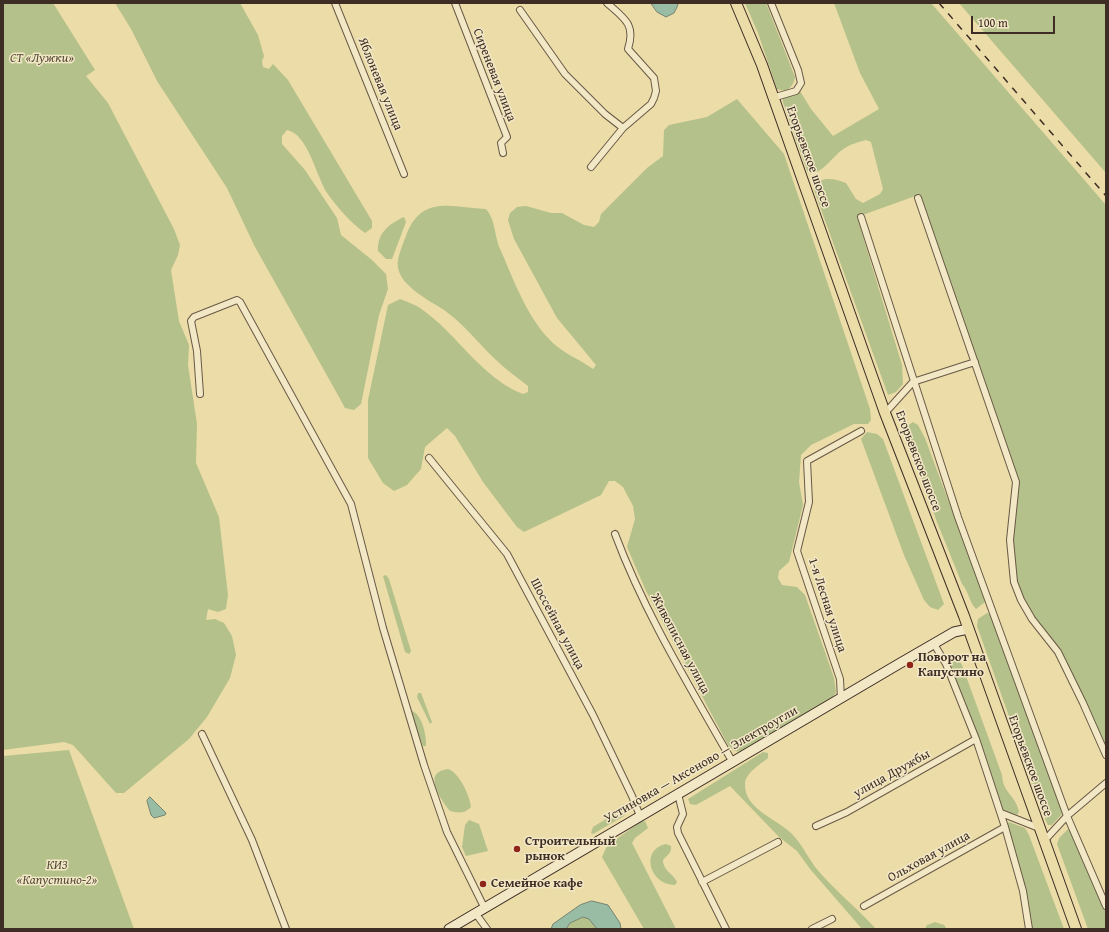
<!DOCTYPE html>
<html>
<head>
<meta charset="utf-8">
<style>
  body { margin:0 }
  #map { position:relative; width:1109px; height:932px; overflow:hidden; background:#ebdca8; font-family:"Gentium Book Plus",serif }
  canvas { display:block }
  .frame { position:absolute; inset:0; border:4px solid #3e2d25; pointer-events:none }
  .scale { position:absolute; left:971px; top:16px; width:84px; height:18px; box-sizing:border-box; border:2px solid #3e2d25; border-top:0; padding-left:5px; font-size:12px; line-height:14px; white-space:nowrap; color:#3e2d25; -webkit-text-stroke:3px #f2e8c6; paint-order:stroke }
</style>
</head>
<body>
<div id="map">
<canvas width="1109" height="932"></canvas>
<div class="frame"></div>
<div class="scale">100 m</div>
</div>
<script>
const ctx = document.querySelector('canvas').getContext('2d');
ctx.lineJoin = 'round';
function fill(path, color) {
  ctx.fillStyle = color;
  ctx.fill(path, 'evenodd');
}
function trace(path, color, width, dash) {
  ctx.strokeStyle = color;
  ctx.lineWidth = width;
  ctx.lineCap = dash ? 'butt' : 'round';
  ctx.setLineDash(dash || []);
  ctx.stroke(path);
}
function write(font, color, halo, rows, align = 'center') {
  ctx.font = font + ' "Gentium Book Plus",serif';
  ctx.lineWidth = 3;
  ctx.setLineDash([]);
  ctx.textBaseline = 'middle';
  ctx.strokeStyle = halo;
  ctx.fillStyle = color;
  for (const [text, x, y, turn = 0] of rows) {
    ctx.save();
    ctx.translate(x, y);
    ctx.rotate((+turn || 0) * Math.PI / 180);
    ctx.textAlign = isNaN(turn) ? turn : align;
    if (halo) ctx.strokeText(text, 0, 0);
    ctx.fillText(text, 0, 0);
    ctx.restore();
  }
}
const green = new Path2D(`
  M3,3h50l42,67 -9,6 22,27 66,126 6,16 -2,10 -7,15 8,51 10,24 -1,20 9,59 -1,39 23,54 9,78 -2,14 -8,3 -10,-3 -2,11 9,-1 9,4 8,13 4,19 -6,23 -23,39 -18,22 -65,54h-8l-43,-48 -9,-3 -61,8z
  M115,3h125l18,32 6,21 -2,5 1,6 6,2 4,-5 15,16 84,141v7l-7,5c-14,-10 -28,-26 -38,-40 -11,-17 -19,-59 -40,-63l-5,6v8l23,26 32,48 4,17 31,25 14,14 2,15 -9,26 -18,89 -7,6 -9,-2 -6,-11 -85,-152 -27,-57 -70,-107 -26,-52z
  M745,3h21l29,74c-2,11 -8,16 -18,12l-19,-56z
  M834,3h97l175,202v545l-22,-50 -50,-82 -12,-22 -6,-17 -5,-39 7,-59 -100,-286 -61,22 45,148 1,19 -7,8 -8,3 -74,-205v-5c9,-9 22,-6 32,-2l10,16 7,4 17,-9 3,-5 -12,-47 -5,-2c-7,2 -15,4 -21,8 -12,7 -20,24 -35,26l-3,-3 -24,-69 -1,-5 18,-6 11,18 22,27 46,-27 -19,-36z
  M959,3h147v170z
  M737,99l47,55 86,255 1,11 -3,4h-14l-43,21 -10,10 -2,27 4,23 -14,57 -10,9 -1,7 4,7 15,2 8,8 29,83 2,14 -5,8 -89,52 -8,-1 -6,-6 -82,-154 -19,-44 8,-28 -2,-13 -10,-19 -8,-6h-6l-8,14 -77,37 -7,-5 -34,-45 -28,-46 -8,-8 -22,19 -4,22 -14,16 -13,6 -11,-8 -15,-25v-58l20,-95 12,-6c7,3 14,5 20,9 37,25 61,70 103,86l5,-2v-6c-11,-9 -23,-17 -33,-27 -17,-16 -31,-35 -51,-49 -14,-9 -43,-24 -46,-42 -2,-10 6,-26 9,-35 15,-38 46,-26 79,-24 10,11 8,28 15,42 14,32 27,69 53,93 11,10 27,16 39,25l3,-4 -39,-47 -43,-79 -6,-19 2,-7 7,-6 9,-1 25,7h11l22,12 10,2 5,-5 2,-8 46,-46 16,-12 1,-26 5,-5 38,-8z
  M404,217l2,5 -14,37h-6l-8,-8c-1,-18 11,-27 26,-34z
  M913,422l5,3 7,13 56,151 4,13 -9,7c-7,-7 -7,-17 -14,-25l-25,-62 -32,-89 1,-6z
  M867,432l10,2 6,5 61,165 -6,6 -8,-3 -6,-7 -20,-45 -43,-116z
  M386,575l3,4 22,72 -2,3 -4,-2 -22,-76z
  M987,613l4,2 71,193v6l-10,11h-4l-2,-4 -69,-195 1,-7z
  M952,655l5,2 5,8 40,110c1,19 14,20 17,37l-2,3 -11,-3 -5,-4 -24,-74 -29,-72z
  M418,693h3l11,29 -2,2 -13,-27z
  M412,711c10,3 15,26 14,35h-3l-12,-31z
  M69,750l65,179h-131v-173z
  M763,752l5,1v5c-7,6 -23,15 -23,26 -1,25 32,35 46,49 13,13 19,30 31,42 17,19 37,35 54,54h-14l-52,-60 -13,-18 -18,-14 -49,-51 -34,19 -6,-1 -2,-5z
  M448,769c11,3 22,27 23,38 -6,7 -13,6 -21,4 -6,-7 -24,-32 -11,-39 2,-2 6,-2 9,-3z
  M624,808l3,3 -3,5 -31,18 -2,-1 2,-6z
  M469,820l10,4 9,27 -22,5 -4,-9 3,-22z
  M645,821l3,7 -13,10 -3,5 44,86h-32l-42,-72 5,-11 33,-24z
  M1009,822l16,6 4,7 35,94h-32l-25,-105z
  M1068,829l3,3 35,81v16h-18l-31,-85 2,-6z
  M666,844l5,2c1,7 -4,9 -8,14 0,11 11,14 14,22l-2,3c-26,0 -35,-36 -9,-41z
  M583,917l6,1 8,11h-31l4,-6z
  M935,922l9,3 3,4h-22l2,-4z`);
const water = new Path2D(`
  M651,3h26l1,2 -4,8 -8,4 -9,-5z
  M150,797l16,16 -1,2 -11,3 -3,-3 -4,-14z
  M592,901l16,4 12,18 1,6h-24l-8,-10 -6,-2 -13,6 -4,6h-15l2,-5 27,-19z`);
const street = new Path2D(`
  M335,3l69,171
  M455,3l52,134 -6,6 2,10
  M771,3l27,67 3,13 -5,8 -24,7
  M520,10l45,64 40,40 18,14
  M591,167l32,-39 28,-24 3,-6 2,-7 -2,-13 -26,-29c8,-25 -4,-31 -21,-46
  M918,198l98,284 -6,58 4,42 7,18 11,19 26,33 25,51 23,52
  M861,217l97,300 109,299 39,90
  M200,394l-3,-43 -6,-30 3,-4 43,-17 3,2 111,202 32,124 41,137 23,67 38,77
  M885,413l28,-31 62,-20
  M429,458l78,96 86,161 39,81 8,20
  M615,534c30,80 75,153 117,227
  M934,644l12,20 30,75 29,88 18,64 6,38
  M841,699l-1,-20 -43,-128 12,-49 -2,-41 54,-30
  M202,734l50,106 34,89
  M678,794l5,20 -6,13 1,6 48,96
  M1001,813l38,15
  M816,826l31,-14 129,-73
  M1044,841l23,-25 39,-33
  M702,882l76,-40
  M864,906l141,-79
  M476,914l11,15
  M812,929l20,-10`);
const secondary = new Path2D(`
  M449,929l448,-264 57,-33 14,-3`);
const primary = new Path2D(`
  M736,3l26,62 123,348 79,203 112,313`);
const rail = new Path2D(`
  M939,3l167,193`);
const markers = [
  [910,665,4,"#8f2418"],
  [517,849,4,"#8f2418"],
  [483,884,4,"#8f2418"]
];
const parkNames = [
  ["СТ «Лужки»",42,59],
  ["КИЗ",57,866],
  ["«Капустино-2»",57,881]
];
const streetNames = [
  ["Сиреневая улица",494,75,69],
  ["Яблоневая улица",380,84,68],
  ["Егорьевское шоссе",808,157,70],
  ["Егорьевское шоссе",918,461,69],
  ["1-я Лесная улица",827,605,72],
  ["Шоссейная улица",557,624,62],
  ["Живописная улица",680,644,62],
  ["Устиновка — Аксеново — Электроугли",701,765,-30],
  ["Егорьевское шоссе",1030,766,70],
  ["улица Дружбы",892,774,-29],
  ["Ольховая улица",929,857,-29]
];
const poiNames = [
  ["Поворот на",918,658],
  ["Капустино",918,673],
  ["Строительный",525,842],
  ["рынок",525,857],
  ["Семейное кафе",491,884]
];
fill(green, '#b5c18a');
fill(water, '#99bca4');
trace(water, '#758371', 1);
trace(street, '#695946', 8);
trace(secondary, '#3e2d25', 11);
trace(primary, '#3e2d25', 12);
trace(street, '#f2e8c6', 6);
trace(secondary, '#f2e8c6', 9);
trace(primary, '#ebdca8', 10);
trace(rail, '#3e2d25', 1.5, [7, 7]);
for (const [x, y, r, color] of markers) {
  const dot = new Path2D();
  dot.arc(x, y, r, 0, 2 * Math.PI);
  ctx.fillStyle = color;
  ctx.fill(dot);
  trace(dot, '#f2e8c6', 1.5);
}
write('italic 13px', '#564b39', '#f2e8c6', parkNames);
write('13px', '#3e2d25', '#f2e8c6', streetNames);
write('bold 13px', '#3e2d25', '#f2e8c6', poiNames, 'left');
</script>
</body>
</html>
